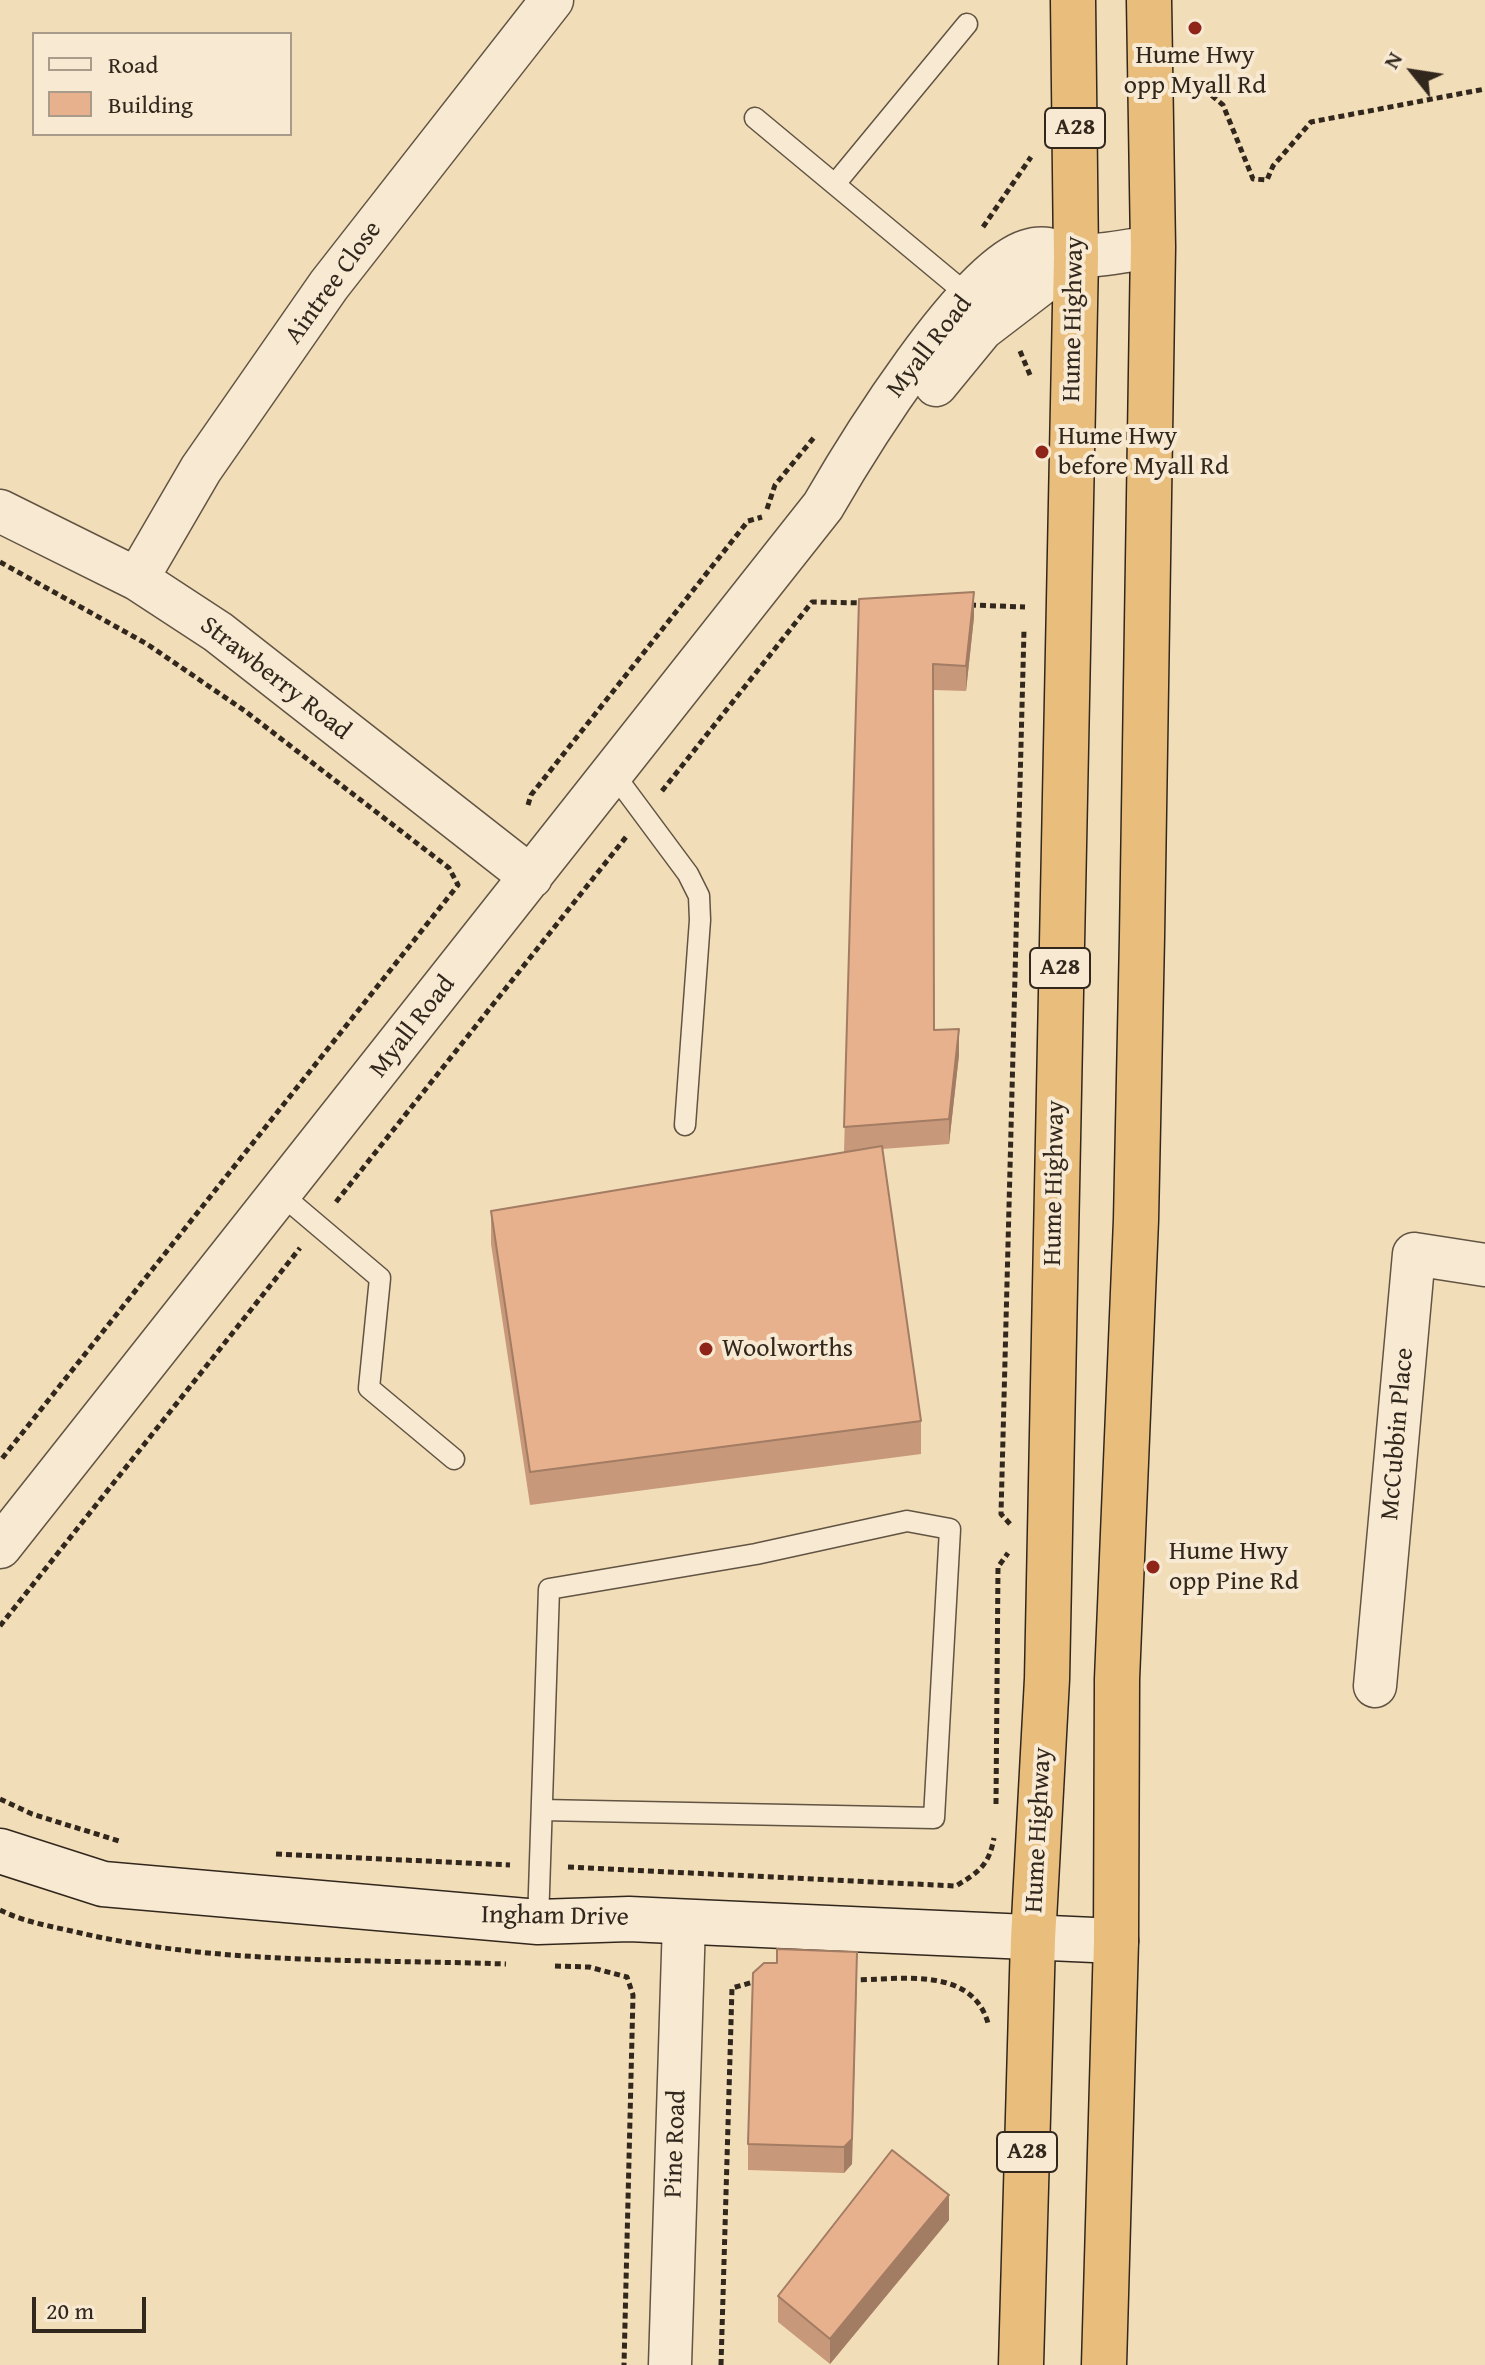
<!DOCTYPE html>
<html>
<head>
<meta charset="utf-8">
<style>
  body { margin:0 }
  #map { position:relative; width:1485px; height:2365px; overflow:hidden; background:#f2ddb9; font-family:"Gentium Book Plus",serif }
  canvas { display:block }
  .legend { position:absolute; left:32px; top:32px; width:260px; height:104px; box-sizing:border-box; background:#f7e9d2; border:2px solid #a89b89; margin:0; padding:10px 14px; list-style:none; font-size:24px; color:#32271c }
  .legend li { display:flex; align-items:center; gap:16px; height:40px }
  .legend b { width:40px; border:2px solid #a89b89 }
  .north { position:absolute; left:1373px; top:32px; width:80px; height:80px; -webkit-text-stroke:6px #f7e9d2; paint-order:stroke; rotate:300deg; font-size:22px; font-weight:700; line-height:32px; text-align:center; color:#32271c }
  .north::after { content:''; display:block; margin:auto; width:28px; height:36px; background:#32271c; clip-path:polygon(50% 0,100% 100%,50% 72%,0 100%) }
  .scale { position:absolute; left:32px; top:2297px; width:114px; height:36px; box-sizing:border-box; border:4px solid #32271c; border-top:0; padding-left:10px; font-size:24px; line-height:28px; white-space:nowrap; color:#32271c; -webkit-text-stroke:6px #f7e9d2; paint-order:stroke }
</style>
</head>
<body>
<div id="map">
<canvas width="1485" height="2365"></canvas>
<ul class="legend">
<li><b style="height:10px;background:#f7e9d2"></b>Road</li>
<li><b style="height:22px;background:#e8b18e"></b>Building</li>
</ul>
<div class="north">N</div>
<div class="scale">20 m</div>
</div>
<script>
const ctx = document.querySelector('canvas').getContext('2d');
ctx.lineJoin = 'round';
function trace(path, color, width, dash) {
  ctx.strokeStyle = color;
  ctx.lineWidth = width;
  ctx.lineCap = dash ? 'butt' : 'round';
  ctx.setLineDash(dash || []);
  ctx.stroke(path);
}
function fill(path, color) {
  ctx.fillStyle = color;
  ctx.fill(path, 'evenodd');
}
function write(font, color, halo, rows, align = 'center') {
  ctx.font = font + ' "Gentium Book Plus",serif';
  ctx.lineWidth = 8;
  ctx.setLineDash([]);
  ctx.textBaseline = 'middle';
  ctx.strokeStyle = halo;
  ctx.fillStyle = color;
  for (const [text, x, y, turn = 0] of rows) {
    ctx.save();
    ctx.translate(x, y);
    ctx.rotate((+turn || 0) * Math.PI / 180);
    ctx.textAlign = isNaN(turn) ? turn : align;
    if (halo) ctx.strokeText(text, 0, 0);
    ctx.fillText(text, 0, 0);
    ctx.restore();
  }
}
const path = new Path2D(`
  M1204,89l19,16 30,74 14,1 6,-14 38,-44 174,-33
  M983,227l48,-70
  M1020,351l10,24
  M767,509l8,-24 41,-50
  M0,562l147,82 98,67 204,157 9,17 -458,576
  M970,605l55,2
  M662,791l150,-189 52,1
  M528,805l3,-10 217,-274 14,-4
  M336,1202l290,-365
  M1010,1524l-9,-10 23,-884
  M0,1626l300,-378
  M0,1799l32,15 87,27
  M996,1804l2,-237 10,-14
  M276,1854l234,11
  M568,1867l388,19c23,-14 33,-21 38,-48
  M0,1910c24,12 50,16 76,22 140,33 287,27 430,32
  M555,1966l34,1 38,10 6,18 -9,370
  M851,1980c48,0 120,-15 137,43
  M721,2365l11,-377 25,-7`);
const lane = new Path2D(`
  M755,118l214,178
  M835,184l132,-160
  M613,773l75,101 11,22 1,24 -15,205
  M282,1195l98,83 -11,110 85,71
  M538,1922l11,-333 207,-35 151,-33 43,8 -16,289 -392,-8`);
const street = new Path2D(`
  M936,385l46,-56 94,-72
  M0,511l137,68 81,53 313,245
  M137,579l64,-110 128,-184 223,-285
  M0,1547l823,-1041c34,-59 143,-236 204,-255 25,-8 31,6 53,5 24,0 49,-6 73,-9
  M1375,1686l39,-432 71,11
  M670,2365l14,-443`);
const secondary = new Path2D(`
  M0,1851l103,33 435,38 91,-3 487,22`);
const highway = new Path2D(`
  M1021,2365l12,-426 14,-260 29,-1422 -3,-257
  M1104,2365l12,-424 1,-262 19,-459 6,-283 11,-690 -4,-247`);
const wall = new Path2D(`
  M859,599l115,18 -8,74 -33,-1 1,340 25,25 -10,89 -67,5 39,272v33l-391,51 -39,-261v-33l353,-59z
  M857,1978l-5,186 -8,9 -96,-3v-26z
  M949,2220l-119,144 -52,-42v-26z`);
const shadedWall = new Path2D(`
  M974,592v25l-8,74v-25z
  M959,1029v26l-10,89v-25z
  M857,1952l-5,212 -8,9v-26z
  M949,2195v25l-119,144v-25z`);
const building = new Path2D(`
  M974,592l-8,74 -33,-2 1,366 25,-1 -10,90 -105,8 15,-528z
  M882,1146l39,275 -391,51 -39,-261z
  M777,1949l80,3 -5,187 -8,8 -96,-3 5,-171 11,-10h13z
  M892,2150l57,45 -119,144 -52,-43z`);
const markers = [
  [1195,28,8,"#8f2418"],
  [1042,452,8,"#8f2418"],
  [706,1349,8,"#8f2418"],
  [1153,1567,8,"#8f2418"]
];
const shields = [
  [1075,128,60],
  [1060,968,60],
  [1027,2152,60]
];
const shieldNames = [
  ["A28",1075,128],
  ["A28",1060,968],
  ["A28",1027,2152]
];
const poiNames = [
  ["Hume Hwy",1195,56,"center"],
  ["opp Myall Rd",1195,86,"center"],
  ["Hume Hwy",1058,437],
  ["before Myall Rd",1058,467],
  ["Woolworths",722,1349],
  ["Hume Hwy",1169,1552],
  ["opp Pine Rd",1169,1582]
];
const streetNames = [
  ["Aintree Close",334,283,-54],
  ["Hume Highway",1074,319,-89],
  ["Myall Road",930,347,-52],
  ["Strawberry Road",275,679,38],
  ["Myall Road",413,1027,-52],
  ["Hume Highway",1055,1183,-89],
  ["McCubbin Place",1398,1434,-85],
  ["Hume Highway",1039,1830,-87],
  ["Ingham Drive",555,1917,1],
  ["Pine Road",676,2144,-88]
];
trace(lane, '#625443', 23);
trace(street, '#625443', 45);
trace(secondary, '#32271c', 47);
trace(highway, '#32271c', 47);
trace(path, '#32271c', 5, [6, 4]);
trace(lane, '#f7e9d2', 20);
trace(street, '#f7e9d2', 42);
trace(secondary, '#f7e9d2', 44);
trace(highway, '#e9be7c', 44);
fill(wall, '#c8987a');
fill(shadedWall, '#a27c63');
fill(building, '#e8b18e');
trace(building, '#a27c63', 2);
for (const [x, y, r, color] of markers) {
  const dot = new Path2D();
  dot.arc(x, y, r, 0, 2 * Math.PI);
  ctx.fillStyle = color;
  ctx.fill(dot);
  trace(dot, '#f7e9d2', 3);
}
for (const [x, y, w] of shields) {
  const box = new Path2D();
  box.roundRect(x - w / 2, y - 20, w, 40, 6);
  ctx.fillStyle = '#f7e9d2';
  ctx.fill(box);
  trace(box, '#32271c', 2);
}
write('bold 24px', '#32271c', null, shieldNames);
write('26px', '#32271c', '#f7e9d2', poiNames, 'left');
write('26px', '#32271c', '#f7e9d2', streetNames);
</script>
</body>
</html>
